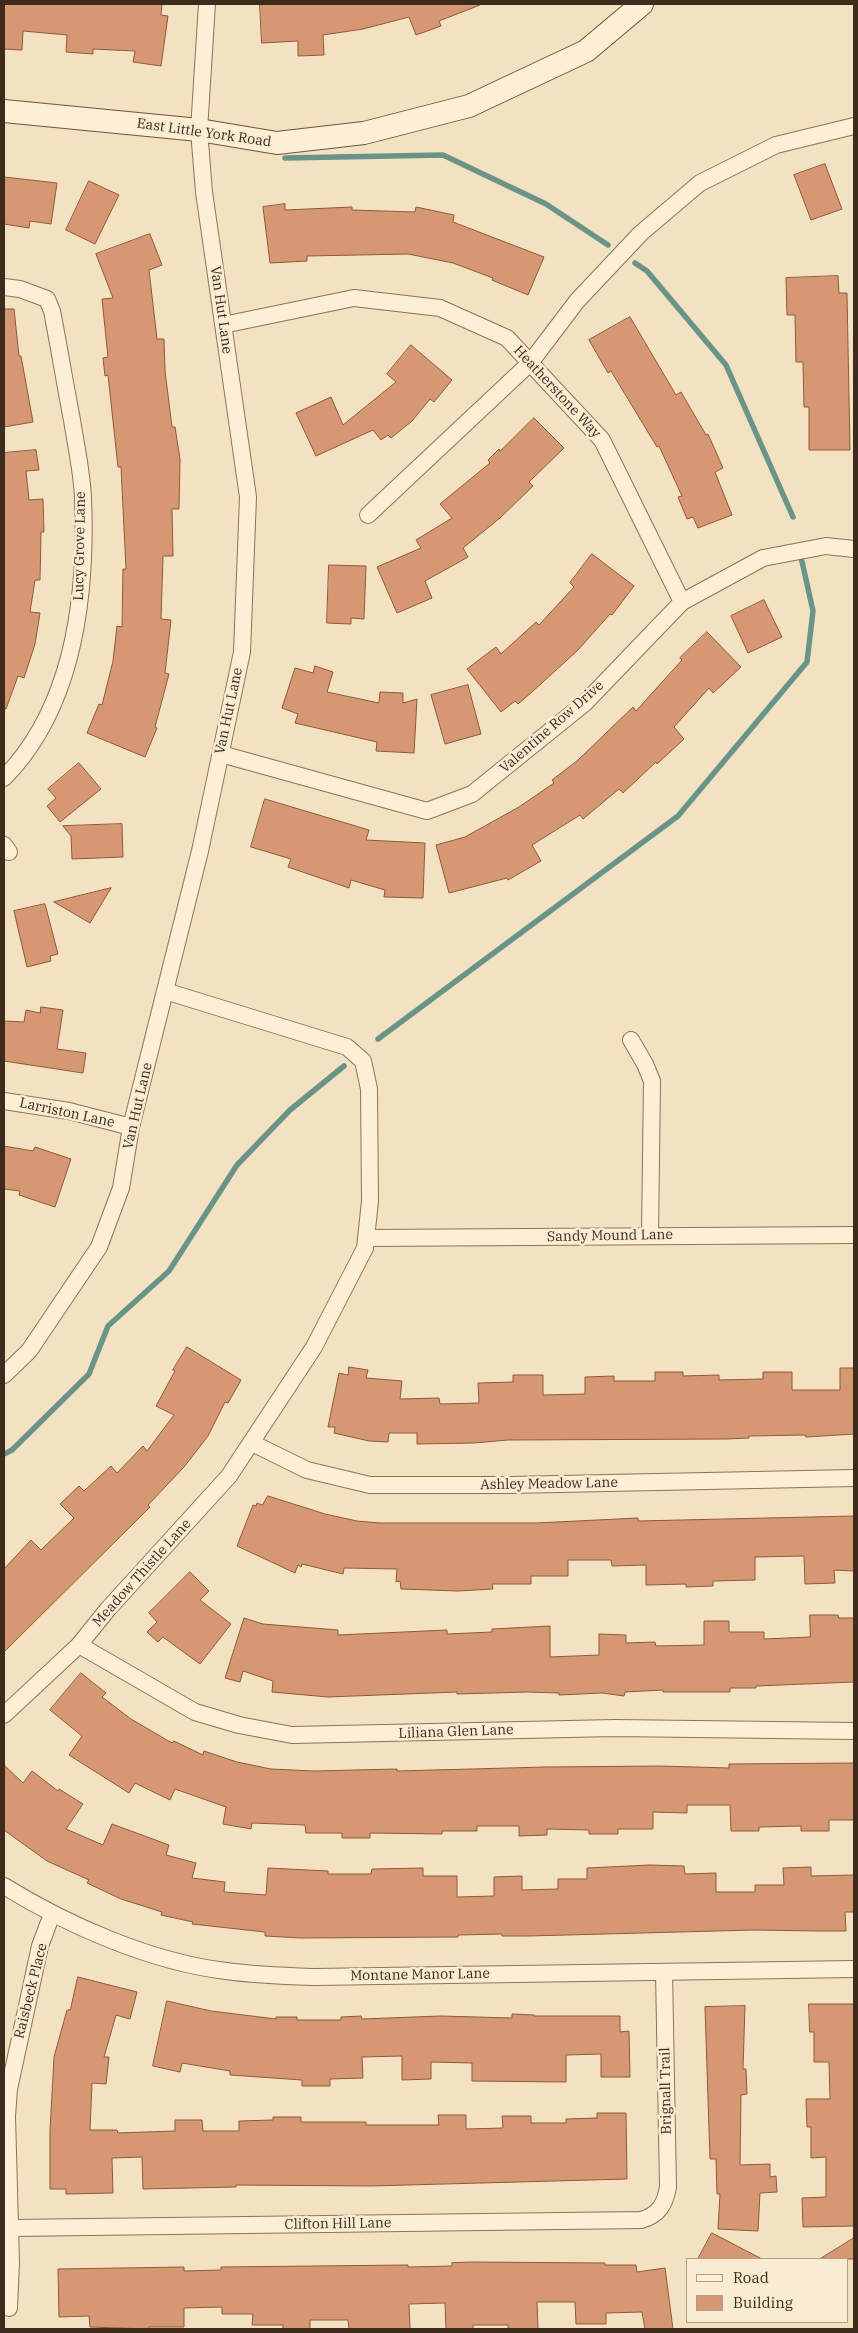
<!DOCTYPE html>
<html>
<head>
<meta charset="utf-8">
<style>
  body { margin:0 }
  #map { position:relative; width:858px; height:2333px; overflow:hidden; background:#f2e2c2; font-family:"IBM Plex Serif",serif }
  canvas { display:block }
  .frame { position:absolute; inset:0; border:5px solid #3d2b1c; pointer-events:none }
  .legend { position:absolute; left:686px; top:2258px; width:162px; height:65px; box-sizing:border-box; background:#f9ecd2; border:1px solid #ae9f89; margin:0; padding:6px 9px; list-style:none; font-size:15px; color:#3d2b1c }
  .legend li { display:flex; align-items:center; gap:10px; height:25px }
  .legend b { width:25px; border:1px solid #ae9f89 }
</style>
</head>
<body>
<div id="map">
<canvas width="858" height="2333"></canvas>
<div class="frame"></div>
<ul class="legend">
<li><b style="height:6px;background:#fcefd6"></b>Road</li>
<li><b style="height:14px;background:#d59873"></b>Building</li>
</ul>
</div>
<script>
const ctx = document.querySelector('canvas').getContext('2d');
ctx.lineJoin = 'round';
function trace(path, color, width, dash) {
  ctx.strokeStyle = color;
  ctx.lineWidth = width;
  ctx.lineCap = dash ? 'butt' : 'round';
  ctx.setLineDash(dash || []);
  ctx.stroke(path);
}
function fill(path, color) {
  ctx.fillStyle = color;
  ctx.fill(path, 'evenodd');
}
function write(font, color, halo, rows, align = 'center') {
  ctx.font = font + ' "IBM Plex Serif",serif';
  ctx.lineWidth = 5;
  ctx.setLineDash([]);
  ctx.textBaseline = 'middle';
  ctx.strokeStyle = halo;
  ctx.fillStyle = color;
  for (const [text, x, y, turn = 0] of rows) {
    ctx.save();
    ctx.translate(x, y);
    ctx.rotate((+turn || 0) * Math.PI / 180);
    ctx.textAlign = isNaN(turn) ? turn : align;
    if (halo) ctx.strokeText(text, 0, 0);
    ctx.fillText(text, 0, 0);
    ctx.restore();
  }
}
const stream = new Path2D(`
  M285,158l158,-3 103,49 62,41
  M635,263l12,8 79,94 67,152
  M378,1039l300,-223 129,-154 6,-51 -12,-54
  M4,1454l8,-4 77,-76 19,-48 61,-55 68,-106 53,-55 54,-44`);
const building = new Path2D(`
  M4,4h158l-1,11 7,1 -7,50 -28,-4 2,-11 -42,-2v5l-27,-2 1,-17 -44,-4 -1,19 -18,-1z
  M260,4h220v1l-41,16 2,5 -25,9 -7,-18 -46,12 -40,6 1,20 -26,1v-15l-36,2z
  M825,164l17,45 -31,11 -17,-45z
  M4,177l53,6 -6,41 -21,-3 -1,7 -25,-4z
  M89,181l30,14 -24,49 -29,-14z
  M285,204v6l67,-3v3l63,2 1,-5 38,8 -1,7 91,35 -16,38 -36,-15 1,-2 -40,-15 -45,-9 -101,2v5l-37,2 -7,-56z
  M150,234l12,31 -13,5 8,69h7l1,32 7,56h3l5,32 -1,50h-7l1,47h-10l-2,63 10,1 -6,53 4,1 -14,53 2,1 -12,29 -58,-24 12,-29 3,1 11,-44 4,-35 5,1 1,-58h3l-5,-102h-3l-10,-92 -3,1 -2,-18 5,-1 -6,-58 11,-1 -17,-44z
  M838,276l1,17h8l3,157h-41v-43h-5l-1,-45h-7l-1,-47h-8l-1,-37z
  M4,309h10l5,47h2l12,66 -29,5z
  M630,317l46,78 5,-3 25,43 2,-1 15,34 -8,4 17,43 -34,13 -5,-11 -6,2 -9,-22 4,-1 -23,-50 -2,1 -46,-76 -3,2 -19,-33z
  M411,345l41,35 -18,22 -4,-3 -18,22 -21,17 -3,-3 -7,5 -8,-10 -57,26 -20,-43 35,-16 12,28 53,-43 -9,-8z
  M534,418l30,30 -35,34 4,4 -33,32 -37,30 5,9 -43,24 7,17 -35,15 -20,-46 44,-19 -5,-8 36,-22 -12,-14 50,-41 -2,-3 11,-11 1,2z
  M36,450l3,20 -13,1 3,29 14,-1 1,33h-3l-1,48h-5l-5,32 10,1 -5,31 -11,34 -6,-2 -12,33 -2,-1v-255z
  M592,554l42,32 -22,29 -2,-1 -32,36 -46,42 -14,12 -3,-3 -14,11 -34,-43 29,-22 5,7 35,-32 3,3 35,-38 -4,-4z
  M329,565l37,1 -2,53 -13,-1v6l-24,-1z
  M764,600l18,37 -34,16 -17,-37z
  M707,632l34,35 -28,26 -4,-5 -35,39 10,12 -27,25 -1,-2 -33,31 -4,-4 -36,30 -3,-4 -48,30 9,16 -33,19 -1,-2 -58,15 -13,-48 29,-8 54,-30 35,-24 -2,-3 25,-19 56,-54 3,4 46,-51 -2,-2z
  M315,666l18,6 -6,20 52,11 1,-11 23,1v10l14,-4 -3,54 -38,-2 1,-9 -82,-19 3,-9 -16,-6 13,-40 18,5z
  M468,685l13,49 -36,10 -14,-49z
  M79,763l22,26 -41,33 -13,-16 9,-8 -8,-9z
  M265,799l104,31 -3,10 59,3 -2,55 -39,-1 1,-7 -34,-10 -2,8 -61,-21 3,-8 -40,-12z
  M122,824l1,33 -51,2 -1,-23 -8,-10z
  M111,888l-21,35 -36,-21z
  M45,904l13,50 -8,2 1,5 -24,6 -13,-56z
  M41,1007l22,3 -6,39 29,4 -3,20 -79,-12v-40l20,1 2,-12 14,3z
  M4,1146l29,5 2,-4 36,12 -16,48 -36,-12 1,-4 -16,-2z
  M187,1347l54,33 -13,23 -3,-1 -17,34 -24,31 -36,38 2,2 -146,145v-83l27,-29 10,10 33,-32 -14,-14 19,-18 5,5 27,-25 6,7 26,-27 4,5 27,-36 -18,-9 19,-35 -2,-1z
  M349,1367l19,3 -2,8 36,3 -2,18 39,-1 1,6 39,-1 -1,-20 35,-1v-7h30v20l42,-1v-17l29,-1v5h41v-9h28v4l36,-1v5l44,-1v-7h29v18h48v-22h14v66l-48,3 -1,-2 -56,1v2l-23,1 -218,1 -34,3 -57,1v-11h-28l-1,9 -19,-1 -35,-8 1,-6h-7l11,-54 9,2z
  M268,1496l57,18 32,7 23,2h156l102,-5v3l216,-5v55l-20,-1 1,13 -30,1 -1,-28 -49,1v23l-42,1v5l-27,1v-3l-40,1v-20l-34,1 -1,-6h-43v16h-37v8h-39l1,5 -35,2 -57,-2 -1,-8 -4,1 1,-13 -53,-1 -1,6 -41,-10 -1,3 -3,-2 -3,8 -58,-27 16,-41 3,1 1,-3 5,2z
  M190,1572l19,19 -9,9 31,24 -31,40 -37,-27 -5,5 -11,-10 10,-10 -8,-9z
  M810,1615h28l1,3h15v64l-98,4v2h-26v4h-67v-2l-38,2 -1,4 -22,-3 -43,2v-2l-32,-1 -70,2v-2l-129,5 -56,-5 1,-11 -30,-10 -3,11 -15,-4 19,-60 19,6 75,6v5l109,-5v4l45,-2v-3l58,-3v31l49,-2v-21l27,1v8l29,-1 1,4 48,-1v-24h25v11h35v7l46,-2z
  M81,1673l25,20 -4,4 29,22 41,24 2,-2 29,14 1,-4 33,11 34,7 43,2 83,-2v2l148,-4 114,-1 70,2v-4l125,-1v57h-25v11h-28v-5l-42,1v4h-28l-1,-26h-43v8l-34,-1v17h-35v5h-29v-4l-42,-1v6l-28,1v-10h-42v5h-35v3l-72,-1v5h-28v-5h-36l-1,-8 -53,-2 -1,6 -28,-5 3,-17 -51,-18 -5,11 -35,-17 -6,10 -60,-38 13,-19 -32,-26z
  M4,1765l19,18 9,-12 26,20 1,-2 24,15 -17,25 37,16 9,-21 57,21 -3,10 30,8 -4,15 33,4 -1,10 42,3 2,-27 60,3v3h43l1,-5 51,-1v8h34v21l37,-1v-19l28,-1v14l36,-1v-10h29v-11l63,-3 34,1 1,8 31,-1v19h39v-7h29l-1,-17 28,-1v9l43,-1v37h-9l1,19h-27l-65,-1 -225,6h-27v-2l-44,1v2l-157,1 -36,-2v-4l-73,-8 1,-2 -32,-7 1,-3 -41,-13 -34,-16 2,-3 -42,-19 -43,-31z
  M78,1977l59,15 -7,27 -14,-4 -12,42h5l-3,27 -14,-1 -2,47h27l1,3 57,-2v-11h27l1,11h36v-10l34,-1v-3h28v5h65v3h73l-1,-10h28v14l37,-1 -1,-12h29v7h35v-4l31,-1v-5h29l1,66 -256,7 -135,-1v2l-93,2 -1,-32 -30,1 1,35 -47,1v-5h-16v-58l4,-74 13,-47h3z
  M167,2001l44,10 65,8v-2h21v3h44v-3l20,-1 1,3 79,-3 71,2v-4l22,1v1h86v16l9,-1 1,46h-29v-23l-35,1v27l-94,-1v-18l-41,-1v17l-29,1v-24l-40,1 1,21 -33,1v7h-28v-6l-72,-5v-4l-48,-8 -2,9 -27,-6z
  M809,2004h45v222l-51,1 -1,-29 24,-1v-40l-15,1v-31h-4l-1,-28h24l-1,-37h-15v-30h-4z
  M745,2006l-2,63h3l1,25 -6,1 -1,70 30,-1v13l6,-1 1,16 -17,1 -2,38 -40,-2 2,-35h-3l-1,-35h-6l-5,-152z
  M712,2233l50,26h-64z
  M854,2238v21h-34z
  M472,2262l133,1v2h31l1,7 28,-4 8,61h-28l-3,-17 -36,1v11h-30l-1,-22h-38l1,27h-30v-4h-35v4h-27l-1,-26 -36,1 1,25h-61l-1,-9h-38v9h-27v-4h-31l1,-11h-31v-7l-38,1v19h-35v2l-59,-2 -1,-11 -30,1 -1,-48 126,-2v4l37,-1v-3l187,-2v2l44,-1v-3z`);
const street = new Path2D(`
  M4,287l16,2 27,10 5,12c7,36 13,73 20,109 4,26 10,52 11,78 4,97 -8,208 -79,280
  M223,325l131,-27 86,10 67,30 95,102 80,162
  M368,515l162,-152 47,-62 64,-68 59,-50 76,-38 78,-19
  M221,754l206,57 45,-17 113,-91 97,-101 81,-44 63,-12 28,3
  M4,845l5,7
  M631,1040l14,24 7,17 -2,154
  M4,1101l65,10 62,16
  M366,1238l488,-3
  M4,1375l25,-24 70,-104 22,-59 10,-61 69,-276 42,-199 6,-155 -44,-305 -5,-62 8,-126
  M252,1443l55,27 63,15h140l344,-7
  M79,1645l116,67 44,13 53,10 323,-7 239,3
  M4,1715l75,-70 29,-36 121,-133 85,-129 51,-99 5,-47 -1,-112 -6,-28 -16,-14 -182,-56
  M4,1886c63,39 147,76 222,85 29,4 59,5 88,6l540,-8
  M11,2228l630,-8c18,-5 24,-16 27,-33l-4,-215
  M9,2308l2,-45 -4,-147 2,-27 31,-143 12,-32`);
const secondary = new Path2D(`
  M4,111l195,19 78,13 87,-10 105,-27 117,-55 56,-47`);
const streetNames = [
  ["East Little York Road",204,133,8],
  ["Van Hut Lane",221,310,82],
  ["Heatherstone Way",557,392,47],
  ["Lucy Grove Lane",80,546,-89],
  ["Van Hut Lane",229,711,-78],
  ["Valentine Row Drive",552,727,-41],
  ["Van Hut Lane",138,1106,-77],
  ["Larriston Lane",67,1113,12],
  ["Sandy Mound Lane",610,1236,-1],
  ["Ashley Meadow Lane",549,1484,-1],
  ["Meadow Thistle Lane",142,1573,-48],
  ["Liliana Glen Lane",456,1732,-2],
  ["Montane Manor Lane",420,1975,-1],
  ["Raisbeck Place",31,1991,-76],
  ["Brignall Trail",666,2091,-91],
  ["Clifton Hill Lane",338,2224,-1]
];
trace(stream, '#6a9488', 5.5);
fill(building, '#d59873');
trace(building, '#90583a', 1);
trace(street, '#8e7257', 18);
trace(secondary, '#70533a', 24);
trace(street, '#fcefd6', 16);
trace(secondary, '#fcefd6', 22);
write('14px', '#3d2b1c', '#f9ecd2', streetNames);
</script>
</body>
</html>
